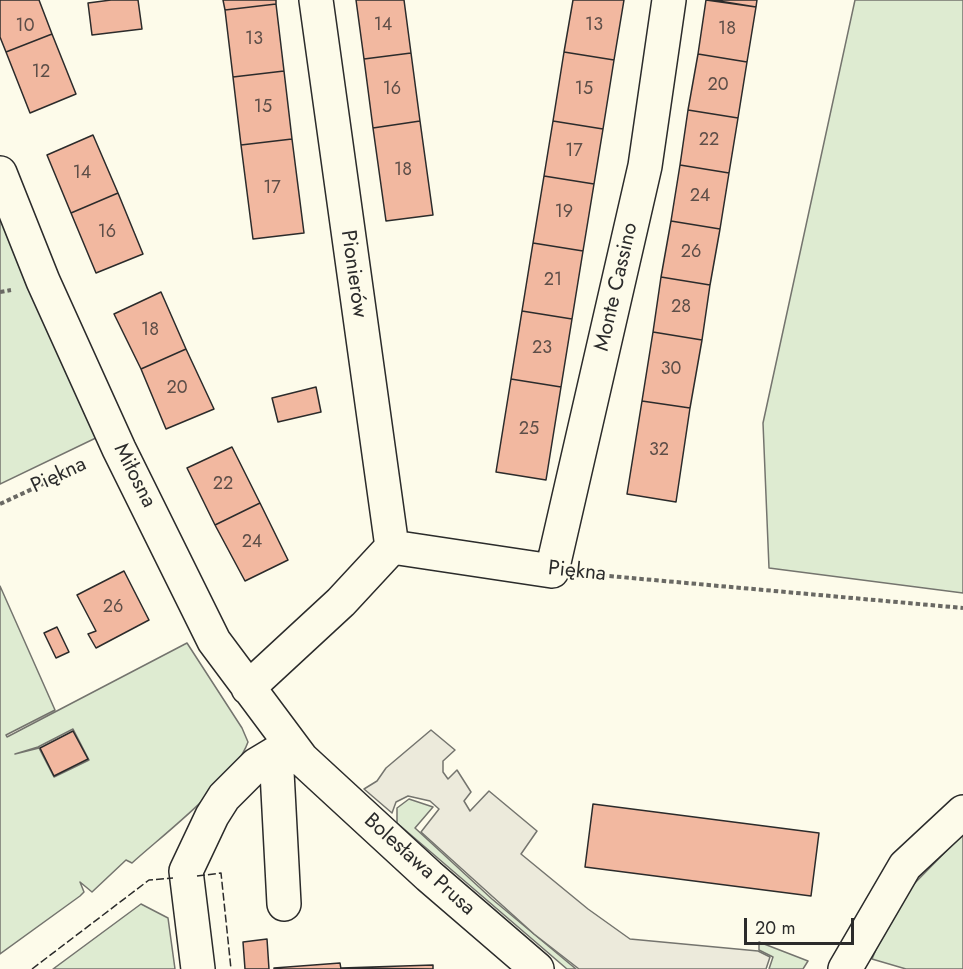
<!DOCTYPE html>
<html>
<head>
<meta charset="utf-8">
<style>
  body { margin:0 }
  #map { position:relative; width:963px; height:969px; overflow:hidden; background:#fdfbea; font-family:Jost,sans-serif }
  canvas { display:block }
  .scale { position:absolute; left:744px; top:918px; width:110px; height:27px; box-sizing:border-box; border:3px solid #2b2b2b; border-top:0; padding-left:8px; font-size:18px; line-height:21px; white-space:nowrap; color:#2b2b2b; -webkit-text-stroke:4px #fdfbea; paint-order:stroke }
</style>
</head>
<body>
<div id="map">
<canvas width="963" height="969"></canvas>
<div class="scale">20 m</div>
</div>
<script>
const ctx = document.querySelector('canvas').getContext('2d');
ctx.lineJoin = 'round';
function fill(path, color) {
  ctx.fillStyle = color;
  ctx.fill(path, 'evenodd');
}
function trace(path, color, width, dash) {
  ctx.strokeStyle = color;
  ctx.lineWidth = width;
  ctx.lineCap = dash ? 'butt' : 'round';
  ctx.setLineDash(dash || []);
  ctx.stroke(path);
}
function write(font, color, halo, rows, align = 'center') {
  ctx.font = font + ' Jost,sans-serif';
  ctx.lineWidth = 4.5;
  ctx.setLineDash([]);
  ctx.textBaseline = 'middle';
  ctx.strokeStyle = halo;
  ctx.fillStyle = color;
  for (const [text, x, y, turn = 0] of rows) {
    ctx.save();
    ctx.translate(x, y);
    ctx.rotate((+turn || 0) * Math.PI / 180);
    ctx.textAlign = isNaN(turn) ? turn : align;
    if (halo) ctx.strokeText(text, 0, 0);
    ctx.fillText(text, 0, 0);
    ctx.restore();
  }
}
const green = new Path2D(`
  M855,0h108v593l-194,-25 -6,-145z
  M0,188l102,247 -102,49z
  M0,586l55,124 -49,25 1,2 180,-94 55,85 6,14c-14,39 -84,92 -116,121l-6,-3 -34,32 -12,-10 4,10 -4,4 -80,58zM73,729l16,31 -35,17 -15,-29 -24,6 23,-7z
  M409,799l24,8 -18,21 77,71 84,70h-9l-170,-146v-15z
  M963,834v135h-57l-34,-10 12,-29 22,-38z
  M141,904l27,14 7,51h-122z
  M759,942l49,19 -5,8h-34l4,-12 -14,-7z`);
const parking = new Path2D(`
  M431,730l24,20 -12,11v11l5,7 9,-9 14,22 -7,9 6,10 19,-20 48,40 -16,23 67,55 42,30 128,12 12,6 -4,12h-187l-45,-35 -113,-102 18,-23 -9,-8 -22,-5 -12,6 -4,11 -28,-24 13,-8 9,-13z`);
const building = new Path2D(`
  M0,0h39l13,34 -46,18 -6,-15z
  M111,0h27l4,29 -50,6 -4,-32z
  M223,0h53v4l-51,6z
  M356,0h48l7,53 -47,6z
  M573,0h51l-10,60 -50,-8z
  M706,0l50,7 -9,55 -49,-8z
  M713,0h44l-1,7z
  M276,4l8,67 -51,6 -8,-67z
  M52,34l24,60 -46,19 -24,-61z
  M564,52l50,8 -11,69 -50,-8z
  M411,53l9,68 -47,7 -9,-69z
  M698,54l49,8 -9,56 -50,-8z
  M284,71l8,68 -51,6 -8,-68z
  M688,110l50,8 -9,55 -49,-8z
  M420,121l13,94 -47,6 -13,-93z
  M553,121l50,8 -9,55 -50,-8z
  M93,135l25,58 -47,20 -24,-58z
  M292,139l12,94 -51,6 -12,-94z
  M680,165l49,8 -9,56 -49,-8z
  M544,176l50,8 -11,67 -50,-8z
  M118,193l25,61 -47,19 -25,-60z
  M671,221l49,8 -10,56 -49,-8z
  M533,243l50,8 -11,68 -50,-8z
  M661,277l49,8 -8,55 -49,-8z
  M161,292l25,57 -45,20 -27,-55z
  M522,311l50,8 -11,68 -50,-8z
  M653,332l49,8 -12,68 -48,-7z
  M186,349l28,60 -48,20 -25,-60z
  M511,379l50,8 -15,93 -50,-8z
  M316,387l5,25 -43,10 -6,-24z
  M642,401l48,7 -14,94 -49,-8z
  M232,447l28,56 -45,22 -28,-57z
  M260,503l28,57 -43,21 -30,-56z
  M124,571l25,49 -53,28 -8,-14 8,-3 -19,-36z
  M57,627l12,25 -13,6 -12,-25z
  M73,731l15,28 -34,17 -14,-28z
  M593,804l226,29 -8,63 -226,-29z
  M267,939l2,30h-24l-2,-27z
  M340,963l1,6h-67v-1z
  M433,965v4l-92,-1z`);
const path = new Path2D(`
  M0,292l11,-2
  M0,504l88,-41
  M587,574l376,34`);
const minor = new Path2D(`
  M316,0l76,547
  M0,173l43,108 76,168 95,192 88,118 127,117 108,93
  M248,688l93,-86 51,-55 160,24 93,-405 24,-166
  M276,753l8,151
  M198,969l-12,-98 26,-55 12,-19 32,-32 20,-12 26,6
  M845,969l60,-103 58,-54`);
const fence = new Path2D(`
  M197,876l24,-3 10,96
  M32,969l117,-89 24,-2`);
const numberNames = [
  ["14",383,26],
  ["13",594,26],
  ["10",25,27],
  ["18",727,30],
  ["13",254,40],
  ["12",41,73],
  ["20",718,86],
  ["16",392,90],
  ["15",584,90],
  ["15",263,108],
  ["22",709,141],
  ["17",574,152],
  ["18",403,171],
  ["14",82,174],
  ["17",272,189],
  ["24",700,197],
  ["19",564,213],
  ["16",107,233],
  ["26",691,253],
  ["21",553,281],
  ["28",681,308],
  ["18",150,331],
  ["23",542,349],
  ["30",671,370],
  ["20",177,389],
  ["25",529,430],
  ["32",659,451],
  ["22",223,485],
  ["24",252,543],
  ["26",113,608]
];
const streetNames = [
  ["Pionierów",353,274,82],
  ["Monte Cassino",617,287,-77],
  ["Piękna",59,476,-25],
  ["Miłosna",134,476,63],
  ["Piękna",577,572,6],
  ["Bolesława Prusa",419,865,42]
];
fill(green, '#deebd1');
trace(green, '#74746e', 1.5);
fill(parking, '#eceadb');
trace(parking, '#74746e', 1.5);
fill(building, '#f2b8a0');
trace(building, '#2b2b2b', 1.5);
trace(minor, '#2b2b2b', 36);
trace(path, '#6a6964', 4, [4.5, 3]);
trace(minor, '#fdfbea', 33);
trace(fence, '#2b2b2b', 1.5, [8, 3]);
write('18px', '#5d4e48', null, numberNames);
write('21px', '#2b2b2b', '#fdfbea', streetNames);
</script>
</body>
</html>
